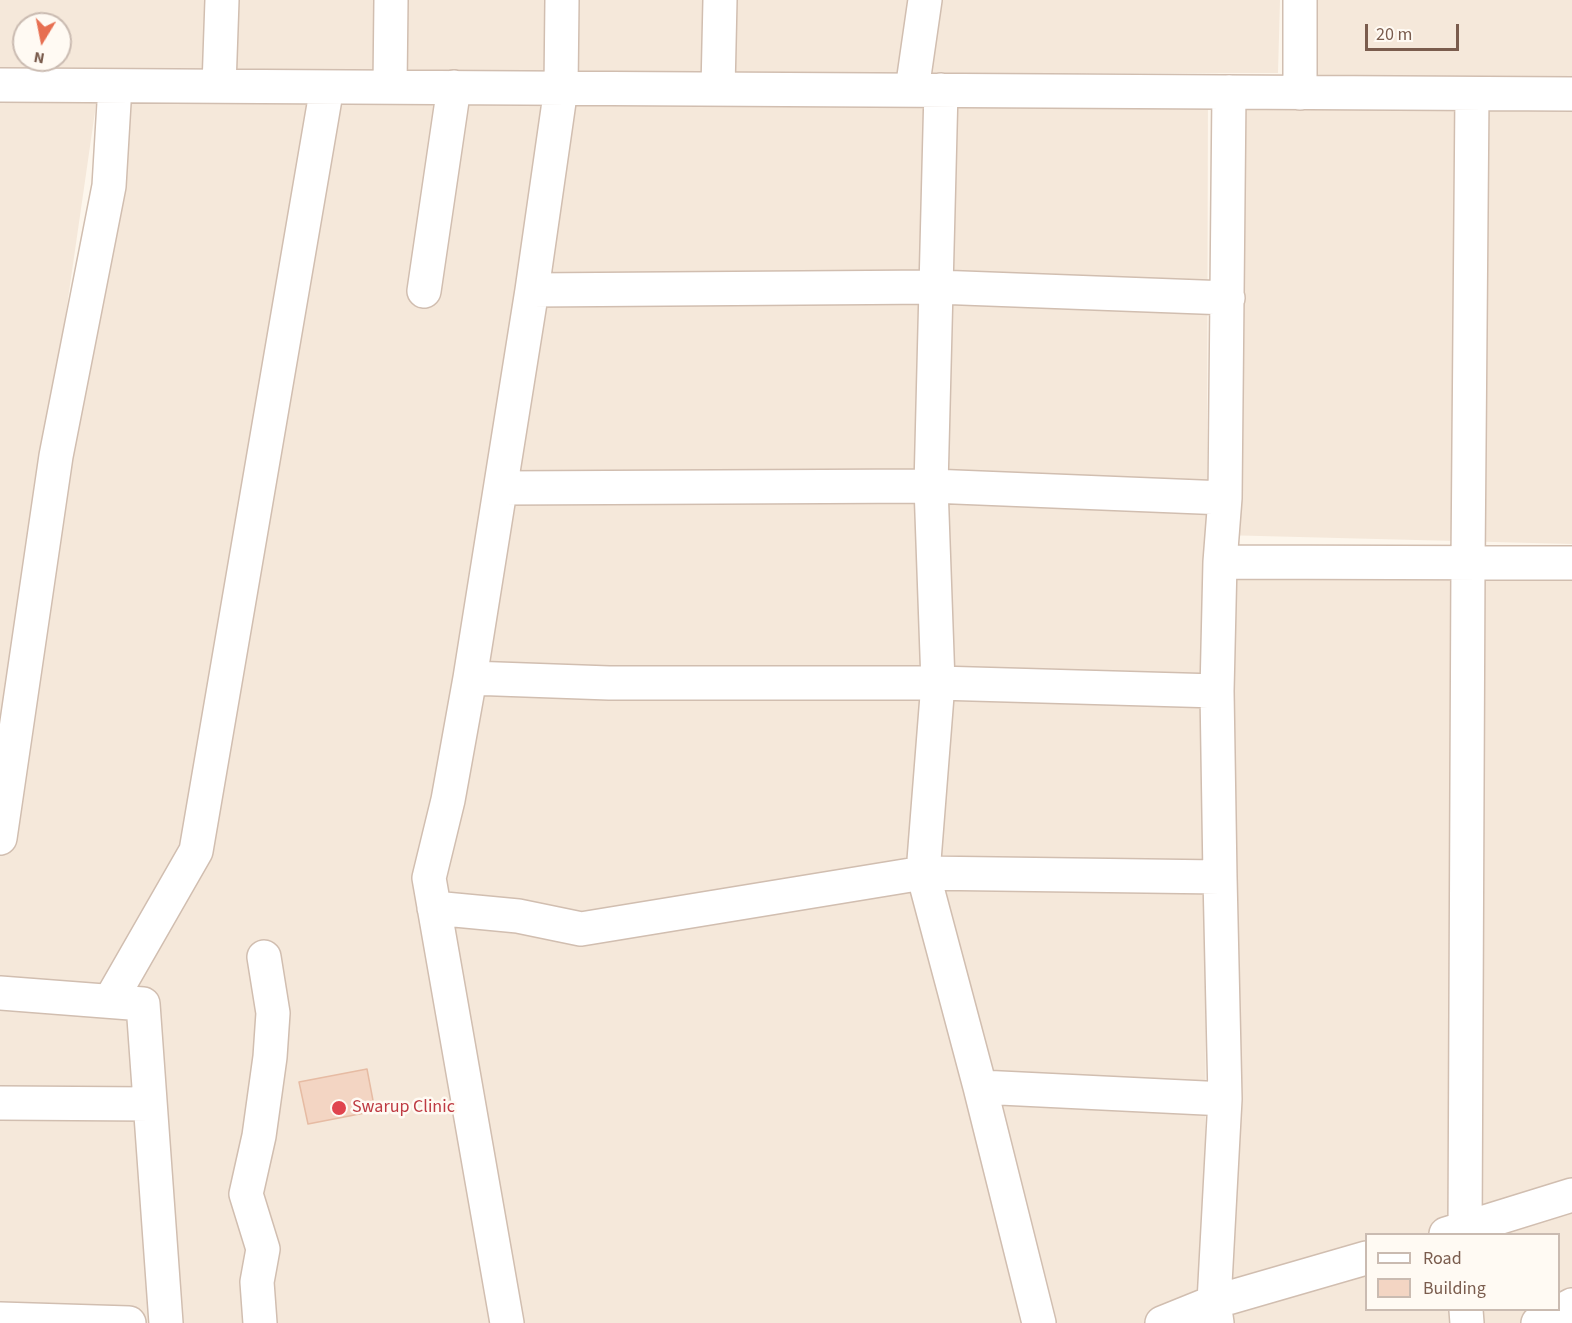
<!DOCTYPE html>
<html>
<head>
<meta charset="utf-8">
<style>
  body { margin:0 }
  #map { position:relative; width:1572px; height:1323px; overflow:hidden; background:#fdf6ec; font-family:"Source Sans 3",sans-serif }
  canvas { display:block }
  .legend { position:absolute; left:1365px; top:1233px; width:195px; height:78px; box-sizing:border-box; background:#fffaf3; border:2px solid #cabbb1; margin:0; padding:8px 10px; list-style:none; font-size:18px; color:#7a5c4d }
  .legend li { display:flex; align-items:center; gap:12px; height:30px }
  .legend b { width:30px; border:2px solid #cabbb1 }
  .north { position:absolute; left:12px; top:12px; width:60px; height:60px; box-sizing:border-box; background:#fffaf3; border:2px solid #cabbb1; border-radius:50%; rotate:190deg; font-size:16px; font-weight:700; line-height:24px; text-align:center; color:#7a5c4d }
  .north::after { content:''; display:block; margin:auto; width:21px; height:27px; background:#e76f51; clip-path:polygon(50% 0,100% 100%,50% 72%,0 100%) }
  .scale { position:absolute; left:1365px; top:24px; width:94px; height:27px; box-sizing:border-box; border:3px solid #7a5c4d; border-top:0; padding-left:8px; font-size:18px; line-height:21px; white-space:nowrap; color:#7a5c4d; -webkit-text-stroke:4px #fffaf3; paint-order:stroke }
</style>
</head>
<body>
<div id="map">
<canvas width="1572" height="1323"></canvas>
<ul class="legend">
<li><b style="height:8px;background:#fff"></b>Road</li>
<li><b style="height:16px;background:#f3d5c3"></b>Building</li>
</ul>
<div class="north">N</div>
<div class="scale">20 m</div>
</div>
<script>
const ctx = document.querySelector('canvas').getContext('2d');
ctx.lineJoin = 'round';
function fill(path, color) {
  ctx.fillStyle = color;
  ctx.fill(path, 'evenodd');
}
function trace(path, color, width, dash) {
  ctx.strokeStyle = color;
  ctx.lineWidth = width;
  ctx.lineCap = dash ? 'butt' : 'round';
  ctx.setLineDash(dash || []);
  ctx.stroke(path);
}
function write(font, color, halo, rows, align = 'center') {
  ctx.font = font + ' "Source Sans 3",sans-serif';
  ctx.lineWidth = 5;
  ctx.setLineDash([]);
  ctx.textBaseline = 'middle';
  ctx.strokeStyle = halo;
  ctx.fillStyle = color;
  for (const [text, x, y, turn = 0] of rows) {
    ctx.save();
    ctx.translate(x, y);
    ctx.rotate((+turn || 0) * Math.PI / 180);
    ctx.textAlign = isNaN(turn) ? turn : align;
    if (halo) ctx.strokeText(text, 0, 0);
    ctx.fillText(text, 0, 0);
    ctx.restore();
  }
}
const residential = new Path2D(`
  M0,0h1280l-2,73 -1151,2 -127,-6zM24,24h36v36h-36z
  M1302,0h270v544l-351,-9 2,-451 78,-5z
  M0,79l99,5 -99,686z
  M1208,83l-3,1240h-1205v-486l111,-753z
  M1217,544l355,12v740l-13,8 -1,-70h-192v76h182l-23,13h-306z`);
const building = new Path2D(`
  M367,1069l8,42 -67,13 -9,-42z`);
const street = new Path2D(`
  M1300,0v93
  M0,85l1572,9
  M219,86l3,-86
  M390,87l1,-87
  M718,89l2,-89
  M912,90l13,-90
  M941,90l-10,396 7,197 -15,190 57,214 59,236
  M532,290l404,-3 292,11
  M424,291l30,-204
  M501,488l430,-2 294,12
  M1220,562l352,1
  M470,678l139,5h329l279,8
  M0,838l56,-382 53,-270 6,-100
  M434,908l84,8 63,13 342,-56 297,4
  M0,993l143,11 23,319
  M110,1001l86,-150 131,-764
  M980,1087l245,12
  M0,1103l150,1
  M1446,1234l126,-39
  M1465,1234l3,-672 4,-468
  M1466,1310l1,13
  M0,1319l129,4
  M260,1323l-3,-41 6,-33 -17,-55 13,-58 11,-79 3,-44 -9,-56
  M507,1323l-78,-445 19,-78 22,-122 62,-388 29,-202 1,-88
  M1162,1323l52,-21 152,-44
  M1217,1323l-3,-21 11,-203 -5,-222 -3,-186 3,-129 5,-64 4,-406
  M1538,1323l34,-18`);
const markers = [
  [339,1108,8,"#e0444e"]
];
const healthNames = [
  ["Swarup Clinic",352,1108]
];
fill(residential, '#f5e8da');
fill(building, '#f3d5c3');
trace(building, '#e6bba3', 1.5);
trace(street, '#d1beb0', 36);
trace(street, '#fff', 33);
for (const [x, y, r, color] of markers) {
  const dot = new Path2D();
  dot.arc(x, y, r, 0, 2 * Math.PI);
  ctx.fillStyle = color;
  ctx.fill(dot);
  trace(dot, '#fffaf3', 2);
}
write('18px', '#be3a42', '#fffaf3', healthNames, 'left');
</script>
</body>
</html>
